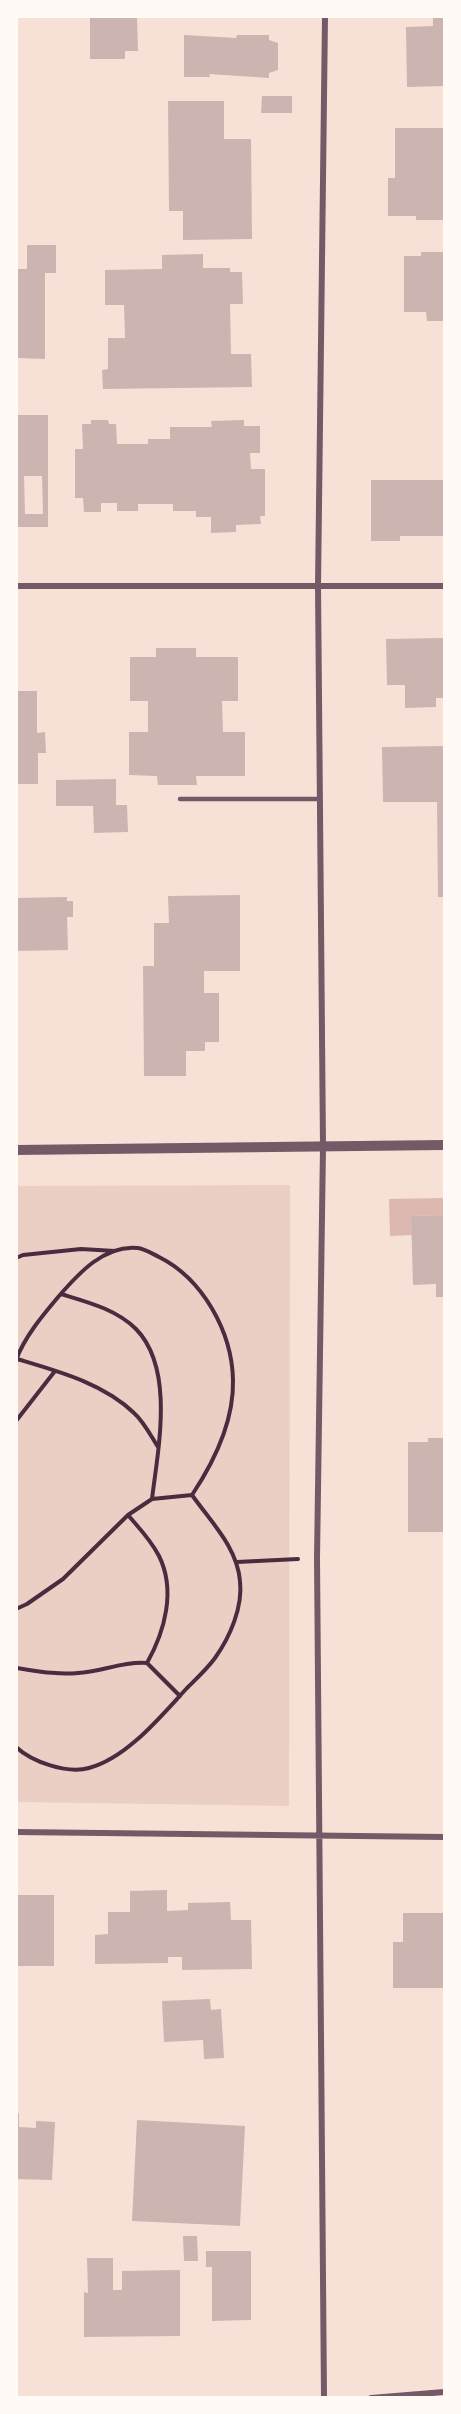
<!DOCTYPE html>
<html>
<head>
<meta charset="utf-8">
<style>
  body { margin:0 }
  #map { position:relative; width:461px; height:2414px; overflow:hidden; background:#f7e1d7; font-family:"Roboto Condensed",sans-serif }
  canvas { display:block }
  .frame { position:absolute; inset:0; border:18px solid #fffaf5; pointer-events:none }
</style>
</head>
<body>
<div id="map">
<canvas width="461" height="2414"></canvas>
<div class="frame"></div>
</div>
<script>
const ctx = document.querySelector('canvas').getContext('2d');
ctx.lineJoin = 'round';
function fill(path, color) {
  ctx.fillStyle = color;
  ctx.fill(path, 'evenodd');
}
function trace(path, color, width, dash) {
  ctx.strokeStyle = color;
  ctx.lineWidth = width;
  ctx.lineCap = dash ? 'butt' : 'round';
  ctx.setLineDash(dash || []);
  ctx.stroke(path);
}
const green = new Path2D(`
  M290,1185l-1,621 -272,-4v-616z`);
const water = new Path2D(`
  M444,1198v17l-33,1 1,19 -22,1 -1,-37z`);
const building = new Path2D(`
  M90,16h47l1,35h-13v8h-35z
  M433,16h11v70l-37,1 -1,-60 27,-1z
  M184,35l52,3 1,-3h32v5l9,3v27l-9,3v5l-60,-4 1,3h-26z
  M262,96h30v17h-31z
  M168,101h56v38h27l1,100 -69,1v-29h-14z
  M395,128h49v92h-28v-4h-28v-38h7z
  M27,245h29v28h-11v86l-29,-1v-89h11z
  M421,252h23v69h-17l-1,-9h-22v-56h17z
  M203,254v14h27v4h12l1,32h-13l1,50h20l1,33 -149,2 -1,-19 6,-1v-31h17l-1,-33h-19v-35l57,-1v-14z
  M16,415h32v112h-32zM24,476h18l1,38h-18z
  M91,420h17l1,4h7l1,20h31v-5h22v-12h42l-1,-6 33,-1v6h16v27h-10l1,16h14v47h-5l1,8 -25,1v7l-25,1v-16h-15v-6h-23v-7h-35v7h-21v-8h-16v9h-17l-1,-14h-8v-49h8l-1,-25h9z
  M371,480h73v56h-44v5h-29z
  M444,638v60h-8v9l-31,1v-23h-18l-1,-46z
  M156,648h40v9h42v44h-16l1,31h22v44h-49l1,9h-39l-1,-9 -28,-1v-43h19v-31h-18v-44h26z
  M16,691h21v42l8,-1 1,21h-8v31h-22z
  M444,746v151h-6l-1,-95h-54l-1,-55z
  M116,779v26h11l1,27 -34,1 -1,-27h-37v-26z
  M240,895v76h-36v22h15v49h-14v9h-19v25h-42l-1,-110h11v-43h15l-1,-27z
  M67,897v4h6v16h-6l1,33 -52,1v-53z
  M444,1215v82h-8v-13l-23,1 -2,-69z
  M428,1438h16v94h-36v-90h20z
  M167,1890v21l21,-1v-7l42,-1 1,18h20l1,49 -70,1v-13h-14v6l-73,1v-29l13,-1v-22h22v-21z
  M16,1895h38v71h-38z
  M403,1913h41v75h-51v-46h10z
  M210,1999l1,11 10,-1 3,49 -20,1 -1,-19 -39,2 -2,-41z
  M16,2113h3v14l17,1v-7l19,1 -3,58 -36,-1z
  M137,2120l108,6 -5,100 -108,-5z
  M183,2236h14l1,25h-14z
  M206,2251h45v69l-39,1v-54h-6z
  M87,2258h26v32h9v-19l58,-1v66l-96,1v-45l4,1z`);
const path = new Path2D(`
  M16,1258l7,-3 58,-6 34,2
  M61,1294c26,8 55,15 75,35 39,40 22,120 16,170
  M17,1359c40,12 86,24 117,54 10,9 17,23 24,34
  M16,1360c9,-24 27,-45 43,-64 19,-22 46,-52 79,-48 7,1 15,6 21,9 44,22 73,75 74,123 1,40 -19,82 -41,115l-40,4 -24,16 -65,64 -36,25 -11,5
  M16,1421l39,-50
  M128,1515c11,13 23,25 31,41 17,34 6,75 -12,107
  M237,1562l61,-3
  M16,1668c21,3 41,7 62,5 23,-1 45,-12 69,-10l33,33
  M16,1747c16,15 51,27 73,21 38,-10 72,-52 98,-80 9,-9 20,-19 28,-30 15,-21 28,-51 25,-77 -3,-34 -29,-59 -48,-86`);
const service = new Path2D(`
  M180,799h140`);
const minor = new Path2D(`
  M16,586h428
  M16,1832l428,5
  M324,2398l-7,-840 6,-411 -5,-561 7,-570
  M371,2398l73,-6`);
const tertiary = new Path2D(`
  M16,1150l428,-5`);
fill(green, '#ebcfc5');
fill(water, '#dcb8b0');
fill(building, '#ccb4b1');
trace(path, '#4a2c40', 4);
trace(service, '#755966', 4.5);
trace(minor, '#755966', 6);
trace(tertiary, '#755966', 10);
</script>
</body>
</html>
